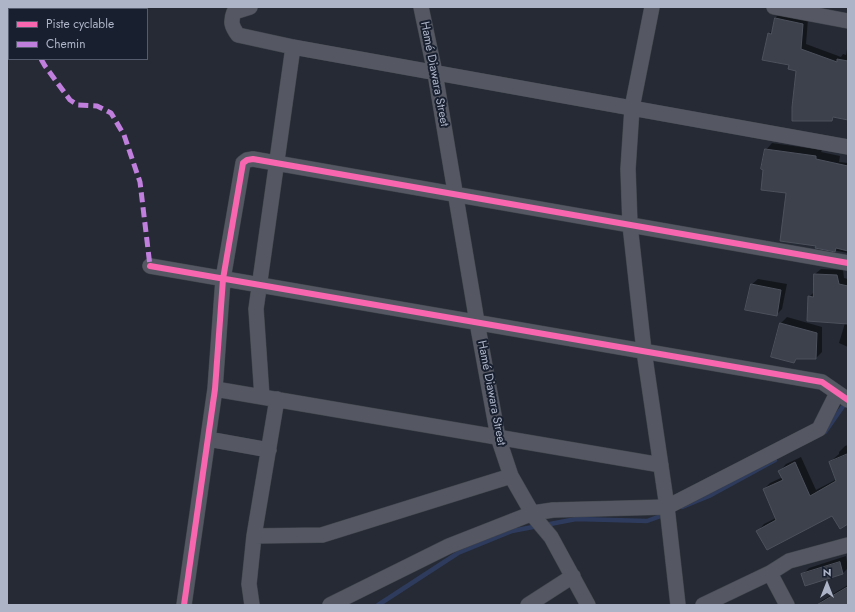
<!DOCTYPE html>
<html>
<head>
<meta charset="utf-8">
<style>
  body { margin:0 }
  #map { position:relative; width:855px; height:612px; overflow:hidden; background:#252a34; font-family:Jost,sans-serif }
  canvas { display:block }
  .frame { position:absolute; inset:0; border:8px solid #adb4c7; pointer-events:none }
  .legend { position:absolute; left:8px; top:8px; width:140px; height:52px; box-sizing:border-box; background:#181f2f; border:1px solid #545b6c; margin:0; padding:5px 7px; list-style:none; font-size:12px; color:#adb4c7 }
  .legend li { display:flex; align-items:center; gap:8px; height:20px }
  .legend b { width:20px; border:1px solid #545b6c }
  .north { position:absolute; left:807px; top:564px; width:40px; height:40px; -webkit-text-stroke:3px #181f2f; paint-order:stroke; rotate:0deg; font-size:11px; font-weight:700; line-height:16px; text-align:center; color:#adb4c7 }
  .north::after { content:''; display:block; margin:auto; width:14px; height:18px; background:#adb4c7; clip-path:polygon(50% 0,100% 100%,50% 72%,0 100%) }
</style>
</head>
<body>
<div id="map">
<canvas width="855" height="612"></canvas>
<div class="frame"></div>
<ul class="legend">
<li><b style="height:5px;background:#f766af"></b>Piste cyclable</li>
<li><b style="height:5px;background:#c07fdc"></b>Chemin</li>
</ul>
<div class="north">N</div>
</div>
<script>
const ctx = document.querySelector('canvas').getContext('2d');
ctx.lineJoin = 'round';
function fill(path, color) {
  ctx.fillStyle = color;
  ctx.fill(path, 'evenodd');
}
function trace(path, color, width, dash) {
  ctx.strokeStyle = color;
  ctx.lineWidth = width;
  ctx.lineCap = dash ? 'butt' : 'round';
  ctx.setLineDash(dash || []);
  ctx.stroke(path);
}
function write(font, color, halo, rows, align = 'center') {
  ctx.font = font + ' Jost,sans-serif';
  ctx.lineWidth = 4;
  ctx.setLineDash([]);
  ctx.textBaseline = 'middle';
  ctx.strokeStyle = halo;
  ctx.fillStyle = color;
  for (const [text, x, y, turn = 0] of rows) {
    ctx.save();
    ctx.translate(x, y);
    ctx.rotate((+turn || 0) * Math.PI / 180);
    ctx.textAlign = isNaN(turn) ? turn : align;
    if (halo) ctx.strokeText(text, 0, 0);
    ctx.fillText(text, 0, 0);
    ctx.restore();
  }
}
const shadow = new Path2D(`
  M782,12l26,7 -2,25 35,13 2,-3 3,1 2,-12v76l-13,-3 -3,4 -35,-50 -7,-6 -21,-30 4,-5 3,-12z
  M772,143l50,7 -1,2 19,4 -1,6 9,1v90l-32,-6 1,-2 -30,-52 -21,-43z
  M821,269l22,1 1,8 4,1v68l-9,-4 6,-20 -36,-26 5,-5 1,-18z
  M758,279l29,5 -5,25 -6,6 -25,-30z
  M787,317l35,10v25l-6,6h-18l-4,4 -13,-39z
  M848,445v78l-16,-9 -74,17 6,-7 12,-6 -12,-29 6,-6 13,-6 -3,-6 6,-7 15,-7 15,33 21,-11 -7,-17 9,-8v-2l6,-6z
  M846,556l2,12 -5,5 -37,12 -3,-11 6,-6z
  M848,585v20h-30l3,-4z`);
const stream = new Path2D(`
  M825,432l21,-30
  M682,507l27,-11 66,-36
  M545,525l31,-6 71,2 19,-7
  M378,605l80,-52 54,-22 26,-5`);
const building = new Path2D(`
  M775,18l28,6 -2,25 36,13v-3l11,2v59l-15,-3 -1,4h-40v-14l4,-36 -8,-2 1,-4 -27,-5 6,-27 3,1z
  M765,149l51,7v3l32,7v85l-12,-3 -1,4 -20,-4 1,-2 -36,-5 6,-48 -25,-3 2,-20 -2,-1z
  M814,274l23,1 2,9 9,2v38l-41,-3 1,-25 5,1z
  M751,284l30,6 -4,26 -32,-6z
  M780,323l37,10 -1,26h-20l-2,4 -23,-6z
  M848,454v70l-8,5 -8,-13 -65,34 -11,-19 20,-11 -13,-31 20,-9 -5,-9 17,-9 15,34 26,-15 -7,-19z
  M840,562l3,12 -38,12 -4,-12z
  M848,587v18h-31z`);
const minor = new Path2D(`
  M250,7l-16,5c-4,10 -2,15 4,23l55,12 555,100
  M421,7l14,66 42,249 21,115 13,39 24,42 16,19 37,68
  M652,7l-20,101 -4,61 2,56 14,126 23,156 11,98
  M774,7l74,14
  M150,266l672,116 26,18
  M215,389l446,76
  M262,397l-6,-88 37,-262
  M208,439l61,11
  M254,536l68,-1 189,-59
  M770,573l17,32
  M184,605l31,-216 8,-110 20,-116 4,-3 6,-1 595,104
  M252,605l-3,-21 5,-48 23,-137
  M330,605l119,-59 84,-33 20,-3 114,-3 152,-78 18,-36
  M528,605l45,-29
  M703,605l67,-32 19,-12 59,-16`);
const quiet = new Path2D(`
  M12,7l2,2
  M41,59l4,7 25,34 8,5 19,1 14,7 13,22 16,47 10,84`);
const cycleway = new Path2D(`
  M150,266l672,116 26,18
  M184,605l31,-216 8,-110 20,-116 4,-3 6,-1 595,104`);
const streetNames = [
  ["Hamé Diawara Street",434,74,79],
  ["Hamé Diawara Street",491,393,79]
];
fill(shadow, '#0007');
trace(stream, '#2e3b5d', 4.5);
fill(building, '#3d414b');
trace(building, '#4c515c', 1);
trace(minor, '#41454d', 16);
trace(minor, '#555862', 15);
trace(quiet, '#c07fdc', 5, [10, 5]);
trace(cycleway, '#f766af', 6);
write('12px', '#adb4c7', '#181f2f', streetNames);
</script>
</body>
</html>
